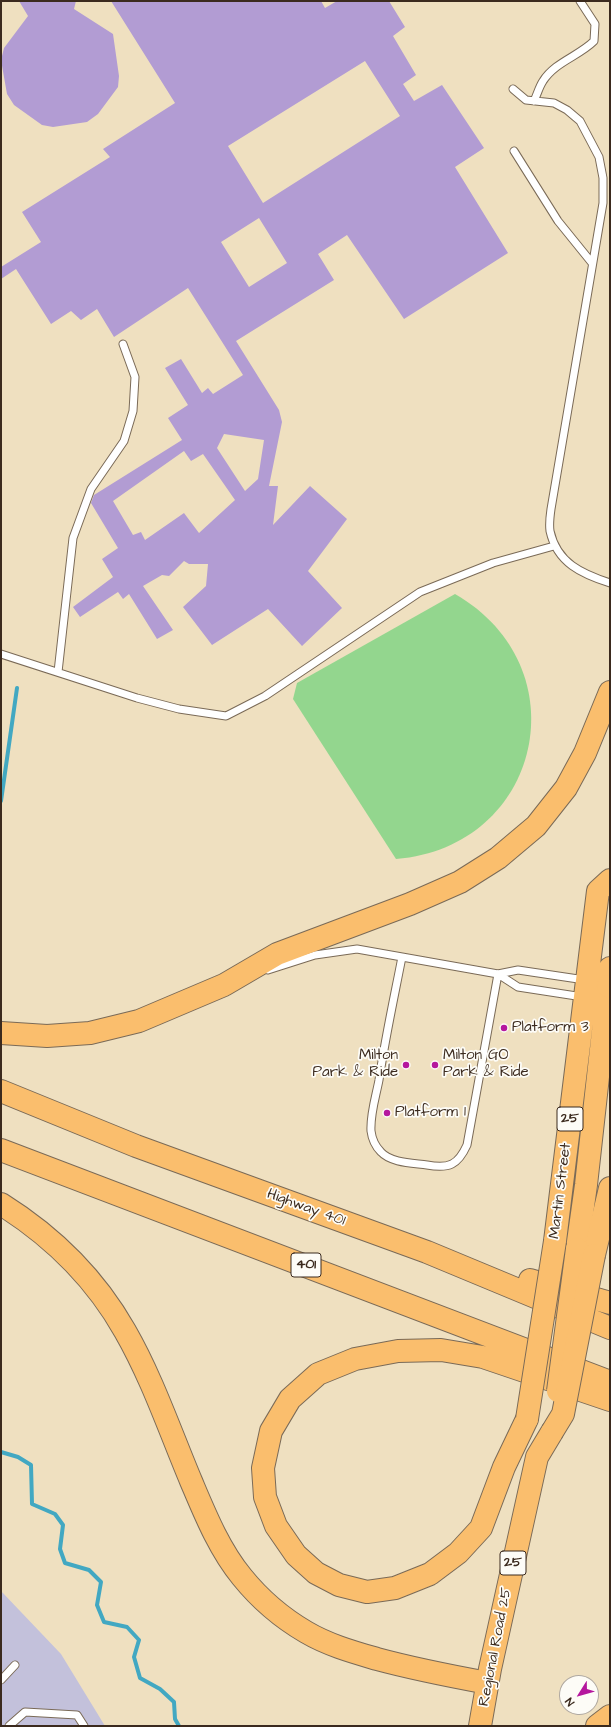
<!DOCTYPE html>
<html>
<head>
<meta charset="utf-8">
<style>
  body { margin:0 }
  #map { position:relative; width:611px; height:1727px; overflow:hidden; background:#efe0c0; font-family:"Architects Daughter",sans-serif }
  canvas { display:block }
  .frame { position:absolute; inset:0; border:2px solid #3b2a1e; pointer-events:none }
  .north { position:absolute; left:559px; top:1675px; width:40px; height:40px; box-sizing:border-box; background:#fdfcf7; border:1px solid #afa8a0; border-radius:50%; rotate:233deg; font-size:11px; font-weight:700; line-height:16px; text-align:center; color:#3b2a1e }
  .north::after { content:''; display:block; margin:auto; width:14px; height:18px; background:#b5179e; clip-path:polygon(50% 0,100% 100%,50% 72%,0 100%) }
</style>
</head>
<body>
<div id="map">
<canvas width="611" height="1727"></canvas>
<div class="frame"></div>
<div class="north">N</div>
</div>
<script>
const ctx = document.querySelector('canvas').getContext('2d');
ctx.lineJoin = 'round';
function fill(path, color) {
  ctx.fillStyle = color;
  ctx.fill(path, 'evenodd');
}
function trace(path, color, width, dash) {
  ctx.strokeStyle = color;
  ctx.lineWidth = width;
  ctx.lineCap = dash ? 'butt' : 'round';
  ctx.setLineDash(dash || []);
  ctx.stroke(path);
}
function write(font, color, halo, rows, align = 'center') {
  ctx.font = font + ' "Architects Daughter",sans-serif';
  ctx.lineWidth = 3.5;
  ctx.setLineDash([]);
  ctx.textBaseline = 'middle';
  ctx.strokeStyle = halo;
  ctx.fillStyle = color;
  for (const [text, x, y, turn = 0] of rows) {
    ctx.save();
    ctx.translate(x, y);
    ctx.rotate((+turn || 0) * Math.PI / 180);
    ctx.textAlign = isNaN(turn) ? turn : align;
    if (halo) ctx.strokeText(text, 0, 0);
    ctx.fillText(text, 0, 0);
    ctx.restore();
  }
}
const industrial = new Path2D(`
  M1,1591l60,63 44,72h-104z`);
const green = new Path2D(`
  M455,594c127,73 87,253 -59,265l-103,-160 4,-16z`);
const stream = new Path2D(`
  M1,801l16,-113
  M1,1452l17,5 13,8 1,39 23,10 8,11 -3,24 5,14 24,7 12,12 -4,23 7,17 23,5 12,13 -5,17 6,21 20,11 14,13 1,17 4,7`);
const building = new Path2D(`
  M19,1h57l-2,8 39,25 6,42 -1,11 -20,27 -11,8 -34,5 -11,-2 -28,-20 -7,-11 -6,-34 3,-12 24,-32z
  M111,1h210l4,7 12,-7h52l16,26 -12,9 23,39 -13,9 11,17 28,-16 42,63 -29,19 53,86 -104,66 -57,-84 -29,19 16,26 -98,61 43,69 3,12 -13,64h9l-5,39 37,-39 37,33 -39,52 34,37 -40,38 -34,-37 -56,36 -29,-38 23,-21 2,-22h-19l-5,-3 -15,15 -7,-1 -19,11 30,44 -16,9 -28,-45 -6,5 -5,-7 -38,25 -7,-10 40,-30 -11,-18 16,-11 -27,-45 3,-8 88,-55 -14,-22 20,-13 -23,-37 16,-9 21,34 6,-5 5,6 30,-19 -55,-87 -74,49 -17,-28 -16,11 -10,-9 -20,13 -35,-55 -15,10v-12l40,-25 -19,-30 88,-55 -7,-8 72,-46zM365,61l35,55 -137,87 -35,-57zM259,218l28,45 -38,24 -28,-45zM224,434l40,6 -6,39 -13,12 -28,-43zM184,451l7,10 12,-7 32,46 -36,33 -15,-20 -39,27 -4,-8 -8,3 -20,-34z`);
const lane = new Path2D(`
  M513,89l13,11 28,3 13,7 13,11 19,36 4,21v25l-52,306c-1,7 -2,15 -1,22 7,32 32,43 60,52
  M534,101c3,-6 5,-14 9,-20 12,-19 36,-25 51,-40l1,-17 -15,-23
  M514,151l44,70 34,42
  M1,654l136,44 42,11 47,7 39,-20 155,-104 73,-29 61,-17
  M58,672l15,-134 18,-49 33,-48 9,-30 2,-34 -12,-33
  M402,957c-8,41 -17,82 -23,123 -3,16 -9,34 -8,51 1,8 4,15 10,21 10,11 32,11 46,13 22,4 31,0 40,-20l31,-171
  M268,970l47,-15 42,-6 141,25 20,-4 67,10
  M498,974l20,13 65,10
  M1,1680l14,-15
  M9,1726l16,-14 52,3 7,11`);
const primary = new Path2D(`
  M555,1241l43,-350 12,-11
  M577,1249l9,-64 24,-217
  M480,1726l10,-57 47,-212 15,-25`);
const highway = new Path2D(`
  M608,986l2,1
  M1,1033l46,3 43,-3 49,-12 85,-36 53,-31 133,-50 50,-22 38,-24 38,-32 30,-38 19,-35 25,-61
  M1,1091l135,55 291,106 183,76
  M1,1150l609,232
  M1,1204c51,32 94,74 124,127 27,47 45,100 66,150 14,33 28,68 51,96 17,21 40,41 64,55 22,13 47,20 71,27 37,10 73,17 111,24
  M594,1255l16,-67
  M530,1280l80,23
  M527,1419l-23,48 -23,61 -23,25 -28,21 -35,14 -28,4 -28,-7 -23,-12 -20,-18 -20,-29 -11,-29 -2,-29 8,-37 19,-32 28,-25 37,-15 43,-8 43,-1 42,7 127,43
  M597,1726l13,-10`);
const primaryBridge = new Path2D(`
  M558,1391l19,-142
  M527,1419l28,-178`);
const highwayBridge = new Path2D(`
  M552,1432l11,-18 31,-159`);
const markers = [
  [504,1028,4,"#b5179e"],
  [406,1065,4,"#b5179e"],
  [435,1065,4,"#b5179e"],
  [387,1113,4,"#b5179e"]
];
const shields = [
  [570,1119,26],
  [306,1265,30],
  [513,1563,26]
];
const shieldNames = [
  ["25",570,1119],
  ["401",306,1265],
  ["25",513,1563]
];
const poiNames = [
  ["Platform 3",512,1028],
  ["Milton",398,1056,"right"],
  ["Park & Ride",398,1073,"right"],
  ["Milton GO",443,1056],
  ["Park & Ride",443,1073],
  ["Platform 1",395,1113]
];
const streetNames = [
  ["Martin Street",561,1191,-83],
  ["Highway 401",306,1208,20],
  ["Regional Road 25",496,1647,-79]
];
fill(industrial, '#c3c1db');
fill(green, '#93d68e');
trace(stream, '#42a8c2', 4);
fill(building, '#b29cd3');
trace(lane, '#7a6a57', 9);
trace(primary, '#7a6a57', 24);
trace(highway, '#7a6a57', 24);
trace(lane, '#fff', 7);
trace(primary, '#fabe6d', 22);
trace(highway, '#fabe6d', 22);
trace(primaryBridge, '#7a6a57', 24, []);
trace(highwayBridge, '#7a6a57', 24, []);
trace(primaryBridge, '#fabe6d', 22);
trace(highwayBridge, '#fabe6d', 22);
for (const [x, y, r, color] of markers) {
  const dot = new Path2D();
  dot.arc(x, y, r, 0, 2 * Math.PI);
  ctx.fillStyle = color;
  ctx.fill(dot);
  trace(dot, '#fdfcf7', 1.5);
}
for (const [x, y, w] of shields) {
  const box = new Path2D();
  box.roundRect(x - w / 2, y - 12, w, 24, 3);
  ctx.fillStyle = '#fdfcf7';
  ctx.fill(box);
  trace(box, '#3b2a1e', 1);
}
write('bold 14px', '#3b2a1e', null, shieldNames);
write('15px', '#3b2a1e', '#fdfcf7', poiNames, 'left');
write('15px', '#3b2a1e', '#fdfcf7', streetNames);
</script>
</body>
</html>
